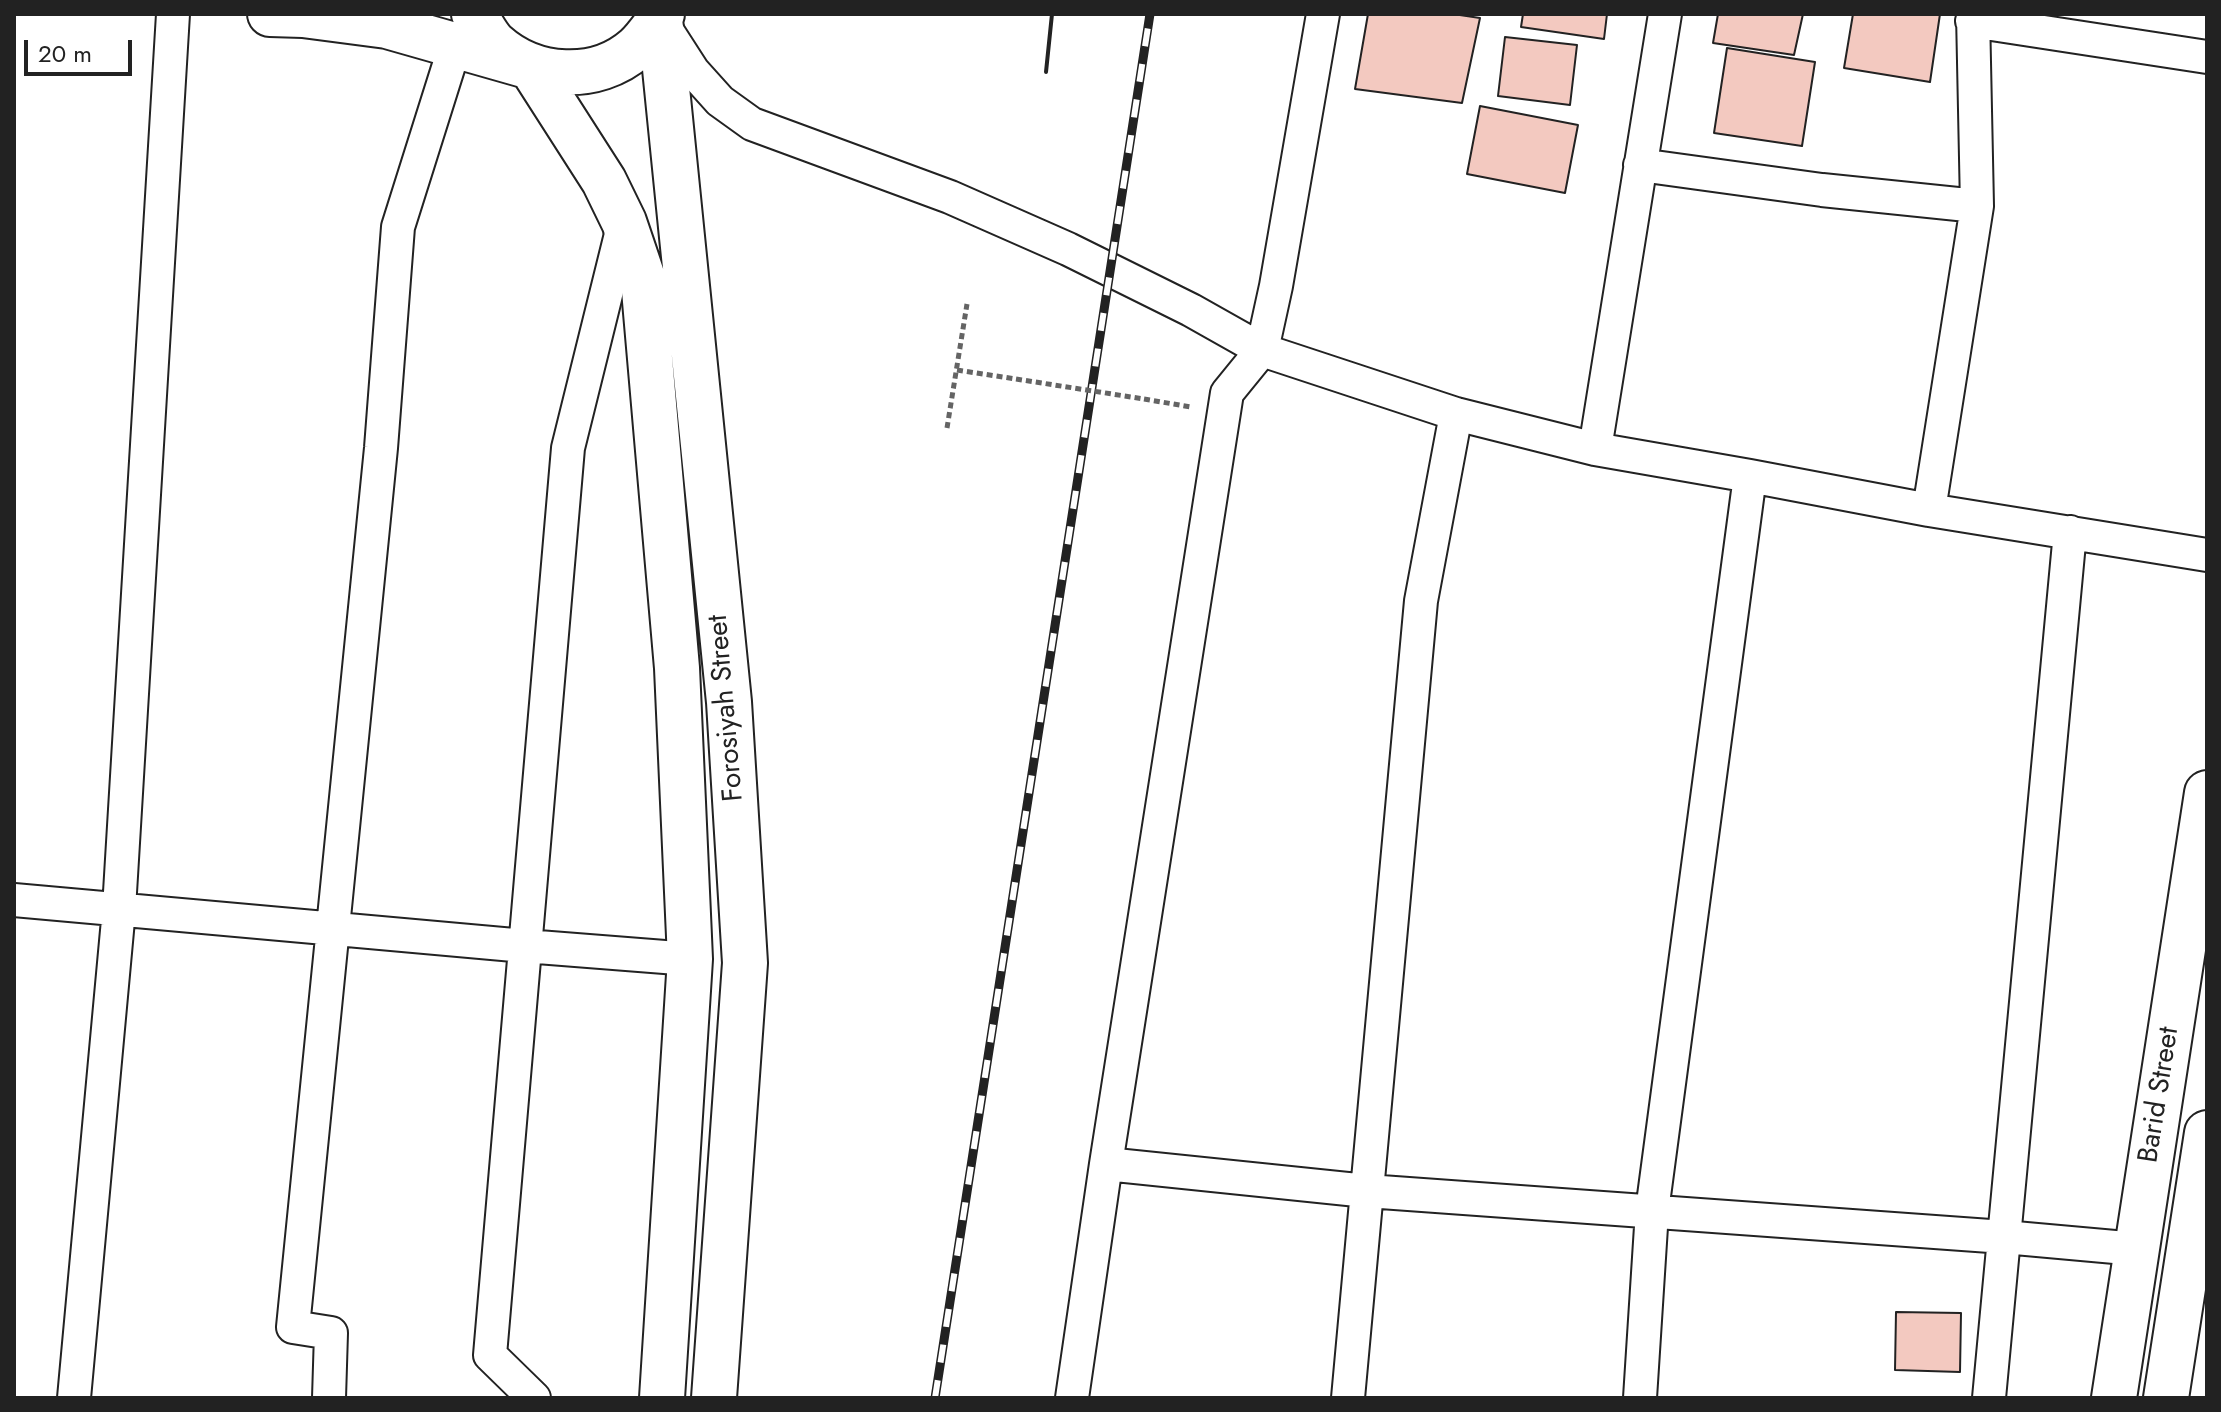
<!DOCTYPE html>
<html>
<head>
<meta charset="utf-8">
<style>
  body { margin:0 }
  #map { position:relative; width:2221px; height:1412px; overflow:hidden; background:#fff; font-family:Jost,sans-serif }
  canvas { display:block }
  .frame { position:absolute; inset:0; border:16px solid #222; pointer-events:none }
  .scale { position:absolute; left:24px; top:40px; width:108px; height:36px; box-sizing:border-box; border:4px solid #222; border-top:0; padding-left:10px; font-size:24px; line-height:28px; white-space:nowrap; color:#222; -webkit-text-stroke:6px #fff; paint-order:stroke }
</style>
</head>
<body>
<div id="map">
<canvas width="2221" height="1412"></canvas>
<div class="frame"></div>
<div class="scale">20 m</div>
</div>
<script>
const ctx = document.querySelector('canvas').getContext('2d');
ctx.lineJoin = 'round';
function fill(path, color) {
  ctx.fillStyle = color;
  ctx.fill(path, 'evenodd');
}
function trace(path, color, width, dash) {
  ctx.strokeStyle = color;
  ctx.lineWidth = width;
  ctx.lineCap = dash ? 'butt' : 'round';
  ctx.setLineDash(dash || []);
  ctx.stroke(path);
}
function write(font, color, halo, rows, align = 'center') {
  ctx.font = font + ' Jost,sans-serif';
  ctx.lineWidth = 6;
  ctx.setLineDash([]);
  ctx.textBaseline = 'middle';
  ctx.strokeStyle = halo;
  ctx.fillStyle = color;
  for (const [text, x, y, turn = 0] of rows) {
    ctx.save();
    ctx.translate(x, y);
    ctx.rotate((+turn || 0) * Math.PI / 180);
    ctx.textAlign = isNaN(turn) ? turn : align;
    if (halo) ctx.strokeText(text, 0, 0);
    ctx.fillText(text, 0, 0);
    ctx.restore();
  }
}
const building = new Path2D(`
  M1368,14h85l27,4 -18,85 -107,-14z
  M1523,14h84l-3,25 -83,-12z
  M1718,14h85l-9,41 -81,-12z
  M1853,14h87l-10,68 -86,-14z
  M1505,37l72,8 -7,60 -72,-9z
  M1727,48l88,14 -13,84 -88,-13z
  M1480,106l98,19 -13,68 -98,-19z
  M1896,1312l65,1 -1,59 -65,-2z`);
const path = new Path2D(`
  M957,370l59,9
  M1144,399l47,8
  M947,428l20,-124`);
const street = new Path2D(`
  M1972,21l235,36
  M664,26l29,45 27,30 32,23 198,73 118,52 123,61 71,40 194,64 139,35 155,27 179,34 278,45
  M1640,165l182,25 155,16
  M1595,449l70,-435
  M1929,510l48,-304 -4,-192
  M14,900l511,46 165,13
  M1106,1164l261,27 637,46 133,12
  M74,1398l45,-489 54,-895
  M329,1398l2,-65 -38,-6 88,-879 17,-221 57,-181
  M534,1398l-44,-43 78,-907 56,-226
  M1072,1398l34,-234 121,-771 35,-43 14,-64 47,-272
  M1348,1398l73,-797 35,-187
  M1640,1398l12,-187 98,-735
  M1989,1398l81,-866`);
const secondary = new Path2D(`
  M2114,1398l93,-605
  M2166,1398l41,-265`);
const primary = new Path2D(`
  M270,14l33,1 84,11 144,41 73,114 20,41 19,56 34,390 13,291 -28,439
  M474,14c7,9 13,23 21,30 39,35 101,39 141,4 9,-8 17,-20 24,-29l2,-5
  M660,19l69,683 16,261 -31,435`);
const rail = new Path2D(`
  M935,1398l215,-1384`);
const pathBridge = new Path2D(`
  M1016,379l128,20`);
const wall = new Path2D(`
  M1046,72l6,-58`);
const streetNames = [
  ["Forosiyah Street",727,708,-95],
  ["Barid Street",2160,1095,-81]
];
fill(building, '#f3c9c0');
trace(building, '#222', 2);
trace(street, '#222', 36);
trace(secondary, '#222', 48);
trace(primary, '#222', 48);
trace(path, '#646464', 5, [6, 4]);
trace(street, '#fff', 32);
trace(secondary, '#fff', 44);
trace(primary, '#fff', 44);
trace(rail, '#222', 9);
trace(rail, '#fff', 6, [18]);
trace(pathBridge, '#646464', 5, [6, 4]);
trace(wall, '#222', 4);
write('28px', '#222', '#fff', streetNames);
</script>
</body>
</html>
